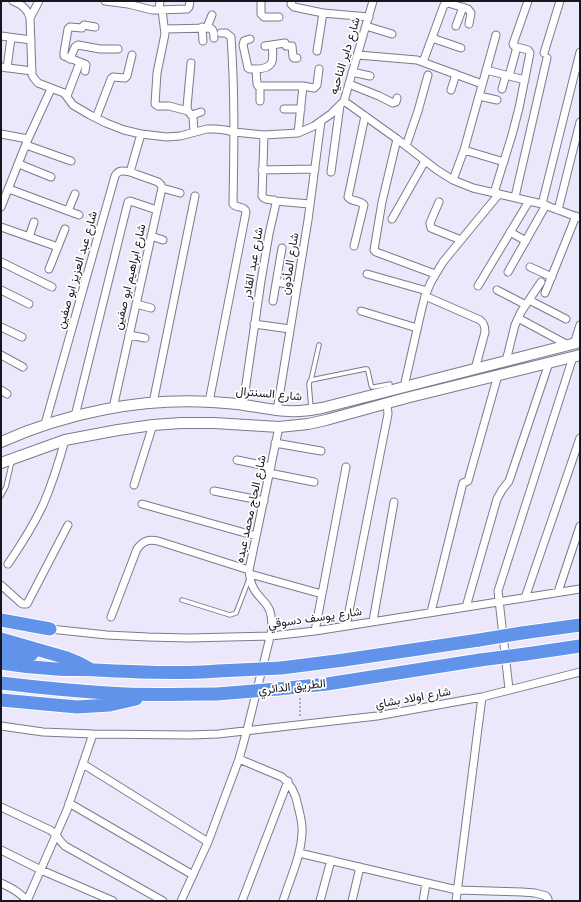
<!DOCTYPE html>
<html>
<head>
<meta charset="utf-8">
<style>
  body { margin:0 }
  #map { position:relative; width:581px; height:902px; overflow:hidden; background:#ede7fc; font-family:Quicksand,sans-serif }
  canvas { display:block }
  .frame { position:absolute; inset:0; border:2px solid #18161d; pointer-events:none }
</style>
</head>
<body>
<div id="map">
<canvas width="581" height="902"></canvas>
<div class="frame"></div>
</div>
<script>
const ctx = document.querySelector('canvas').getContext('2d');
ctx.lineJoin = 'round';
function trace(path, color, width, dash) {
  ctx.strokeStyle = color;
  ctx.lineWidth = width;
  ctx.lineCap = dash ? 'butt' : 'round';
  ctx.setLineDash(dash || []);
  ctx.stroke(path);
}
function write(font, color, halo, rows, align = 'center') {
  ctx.font = font + ' Quicksand,Vazirmatn,sans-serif';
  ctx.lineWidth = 3.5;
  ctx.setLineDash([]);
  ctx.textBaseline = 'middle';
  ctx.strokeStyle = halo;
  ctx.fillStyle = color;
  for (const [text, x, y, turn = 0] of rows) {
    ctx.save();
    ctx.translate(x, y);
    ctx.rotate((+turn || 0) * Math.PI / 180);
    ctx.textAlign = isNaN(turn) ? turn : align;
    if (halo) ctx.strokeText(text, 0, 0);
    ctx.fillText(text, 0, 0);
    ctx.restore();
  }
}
const path = new Path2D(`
  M300,716v-18`);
const lane = new Path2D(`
  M311,380l54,-11h2l1,2 3,14 1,2h2l16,-3
  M311,408l-2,-24 1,-3 1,-1 8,-35
  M1,496l5,-9 6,-26
  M182,600l48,15 6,-2 13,-34`);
const street = new Path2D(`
  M13,1c8,3 15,8 17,17l2,57 2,3 4,5 26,10 9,12 17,10 16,8 18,7 17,4 26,3 13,-1 27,-7h9l9,1 9,2 30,3 34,-2 16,-7 7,-5 10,-7 13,-13 29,-100
  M105,1l23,3 24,6h7l28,-1 2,-2 1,-6
  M261,1v13l3,3h15
  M292,1l-1,3 3,3 29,6 46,4
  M159,10l1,-9
  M162,10l3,24 -8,39 -2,31 3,2h11l19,5
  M30,18l9,-17
  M366,26l26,8
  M456,26l7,-19
  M202,27l1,14
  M207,27l5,-12
  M165,29l45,-1c4,2 4,6 4,10
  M1,36l30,4
  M432,38l29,10
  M250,39l-6,2 -1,4 5,23 2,1h5l1,1 1,14 1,2h45l11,2 3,-3 2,-16
  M265,46l20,-3 1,3h6l1,11 1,1h3
  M317,51l6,-38
  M544,53l16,-52
  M358,55l59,5 65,24
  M70,59l5,-12 3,-2 22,4h18
  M423,62l21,-57 4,-2 20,6 3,4 -2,11
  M191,63l-4,44 1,4 5,6 1,15
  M1,67l31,4
  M7,68l4,-30
  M255,69c19,0 19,-8 17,-24
  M486,70l39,10
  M85,71l1,-6 -1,-1 -21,-8v-4l4,-23 2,-2 12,1 2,-3 11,2
  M352,72l18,4
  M509,76l8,-29 -3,-1 -1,-2 15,-43
  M349,84l30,12 14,7 3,-1 1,-4
  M502,89l4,-14
  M451,90l5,-16
  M67,96l13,-34
  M479,96l18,4
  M260,101v-14
  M344,101l53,38 40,31 16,10 20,8 69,16 38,14
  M284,109h17
  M192,115l9,-3
  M96,118l15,-39 2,-2 12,1 2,-2 5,-21
  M298,133l5,-47
  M1,134l27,5
  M397,139l-15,63 -8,48 2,2 59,22
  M26,145l45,16
  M406,146l12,-35 10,-36
  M464,150l40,12
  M19,164l32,13
  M262,170l53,-1
  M331,172l9,-67
  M453,180l11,-30 32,-115
  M162,188l18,5
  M9,189l70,26
  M494,193l18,-58 7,-27 11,-55 -2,-3 -11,-3
  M515,197l32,-139
  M275,201l35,3
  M439,202l-9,21 1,5 30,12
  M542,204l38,-152
  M1,207l27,-68 23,-50
  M558,210l22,-88
  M68,211l7,-17
  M392,219l33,-58
  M1,227l57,20
  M510,232l16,9
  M151,236l12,4
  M29,237l5,-15
  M354,246l10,-41c-4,-5 -11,-3 -15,-7l-1,-1 17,-81
  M1,262l51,25
  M530,267l22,10
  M49,269l16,-40
  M508,272l38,-67
  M367,274l60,17
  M277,282l20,4
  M478,286l51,-85
  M1,290l28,14
  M497,290l29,15
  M545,293l31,-77
  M425,296l55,24c4,3 5,6 5,12l-10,37
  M529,300l37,19
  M273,301l9,-53
  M136,304l15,4
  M361,311l56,17
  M518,318l50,27
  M254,324l36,5
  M1,327l21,10
  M129,335l16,3
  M574,344l6,-19
  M1,355l22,12
  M506,361l9,-36 6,-13 20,-30
  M404,387l17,-75 4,-16 6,-14 12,-20 18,-22 38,-46
  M1,390l6,4
  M209,402l37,-190c-1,-7 -9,-3 -13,-8 1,-55 2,-111 -2,-167l-5,-4h-5
  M153,403l42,-207
  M243,405l18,-124 8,-47 7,-31 -2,-3c-5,-1 -9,1 -12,-4l2,-61
  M113,408l49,-220 -1,-3 -3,-3 -28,-10
  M277,410l31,-190 13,-99
  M75,416l53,-214 2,-1 27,9
  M45,424l70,-248c4,-7 9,-5 15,-4l11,-38
  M275,443l46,8
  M237,460l34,7
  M269,473l45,9
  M134,485l19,-60
  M214,491l50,10
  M142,504l114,32
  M8,564c13,-19 25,-38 35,-59 9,-21 16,-43 22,-65
  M250,574l72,20
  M1,585l20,18 2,1h4l41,-79
  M558,592l22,-66
  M525,598l55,-160
  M466,607l31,-108 5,-9 7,-9 40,-118
  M431,612l32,-129 5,-2 30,-106
  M111,617l26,-68c6,-8 11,-10 21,-8l91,29
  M373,621l21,-119
  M346,626l42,-212 -1,-11
  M50,629l57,6 41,2 41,1 82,-2 44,-5 265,-42
  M315,631l31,-164
  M509,689l-11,-98 75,-234
  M1,726l42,6 50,2 97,1 28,-1 159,-18 105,-19 98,-25
  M239,759l43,18c9,7 14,18 16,29 2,9 5,18 4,27 -1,23 -12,46 -19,68
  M83,764l125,78
  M69,803l124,72
  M1,807l49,23c7,4 9,11 15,16l98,55
  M1,850l40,20 72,31
  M299,853l158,37 65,2 13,1 11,3 2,3v2
  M1,883c10,5 19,9 26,18
  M27,901l40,-91 26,-76
  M181,901l27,-59 31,-83 8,-29 25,-101c0,-7 0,-16 -4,-22 -2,-4 -6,-7 -8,-10 -8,-8 -10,-16 -11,-27l30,-143
  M242,901l46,-120
  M320,901l11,-41
  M352,901l8,-34
  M423,901l3,-18
  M456,901l26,-204`);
const secondary = new Path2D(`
  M1,442c65,-29 138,-44 210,-40 11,1 22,1 33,3 15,2 30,6 45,6 11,1 22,-1 33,-3l258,-66
  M1,463l64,-23 53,-10 35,-5 28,-2h33l65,4 29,-3 18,-4 80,-22 174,-43`);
const highway = new Path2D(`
  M1,620l49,9
  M522,633l58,-8
  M1,639l66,19 12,5 11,6
  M1,650l31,4
  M526,654l54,-8
  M1,663c18,3 36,5 55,6 13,1 26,0 40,1 40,2 81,4 122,1
  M281,668l63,-8 135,-20
  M1,683c41,5 83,9 125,11 30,1 61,0 91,0
  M278,689l49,-5 153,-24
  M1,700l76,7 33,-2 26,-6`);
const highwayBridge = new Path2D(`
  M479,640l43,-7
  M480,660l46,-6
  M218,671l63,-3
  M217,694l61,-5`);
const streetNames = [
  ["شارع داير الناحيه",345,56,-73],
  ["شارع عبد القادر",253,263,-80],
  ["شارع المأذون",290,264,-81],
  ["شارع عبد العزيز ابو صفين",77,270,-74],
  ["شارع ابراهيم ابو صفين",130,277,-77],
  ["شارع السنترال",269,394,5],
  ["شارع الحاج محمد عبده",251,509,-78],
  ["شارع يوسف دسوقي",315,618,-8],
  ["الطريق الدائري",292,687,-6],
  ["شارع اولاد بشاي",413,698,-10]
];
trace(lane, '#7e798c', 5.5);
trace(street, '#7e798c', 9);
trace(secondary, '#7e798c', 12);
trace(highway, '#fff', 15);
trace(path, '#9c97a7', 1.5, [2, 2]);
trace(lane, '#fff', 3.5);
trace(street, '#fff', 7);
trace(secondary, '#fff', 10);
trace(highway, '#6193eb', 13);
trace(highwayBridge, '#fff', 15, []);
trace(highwayBridge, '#6193eb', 13);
write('12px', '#18161d', '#fff', streetNames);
</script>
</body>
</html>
